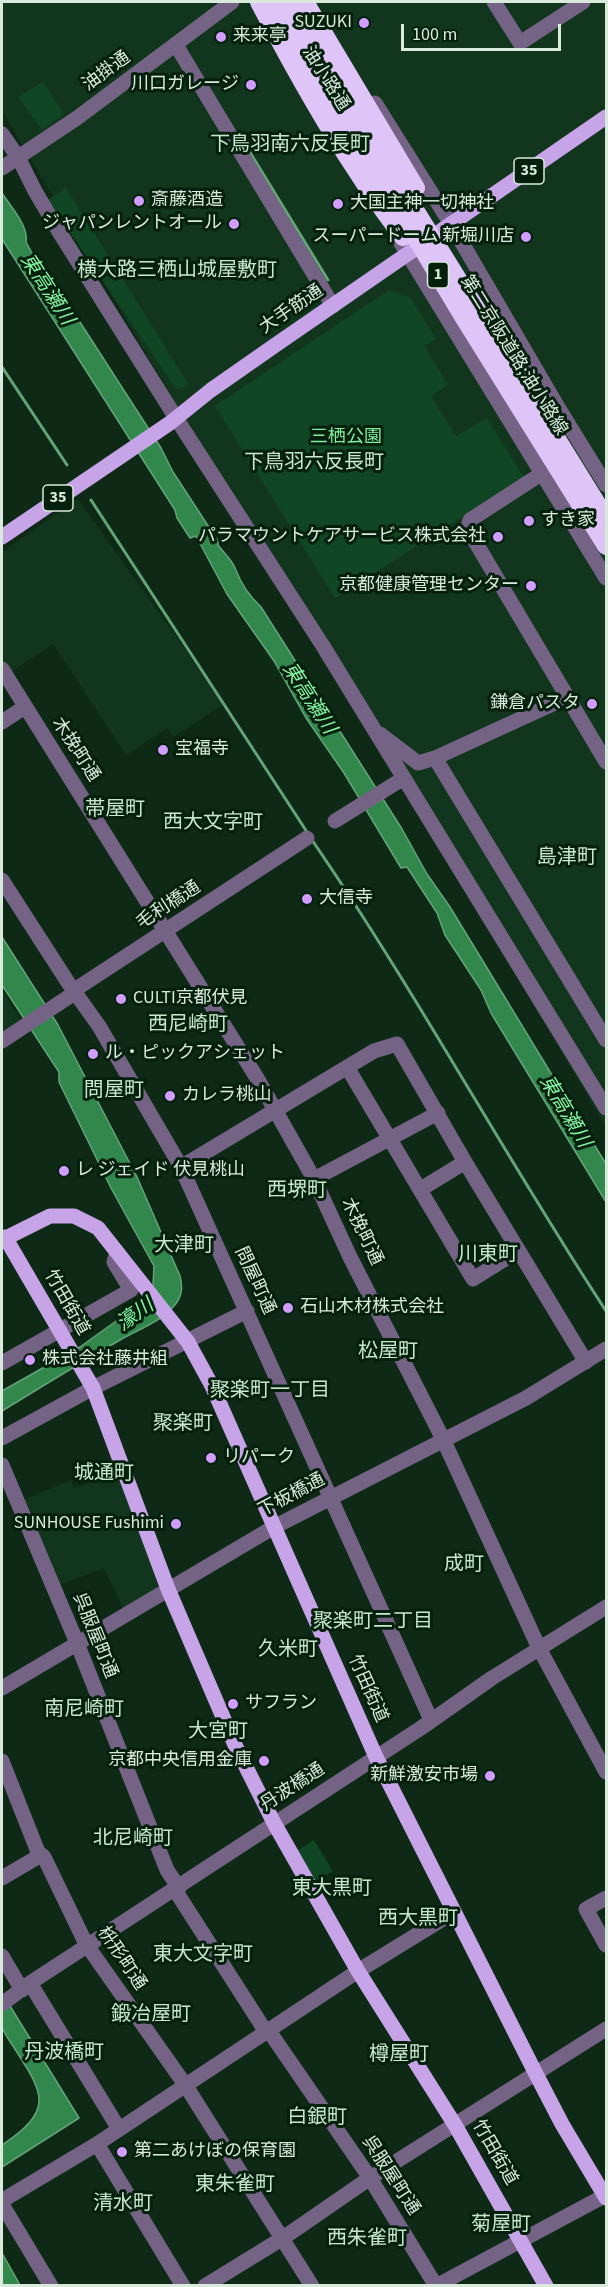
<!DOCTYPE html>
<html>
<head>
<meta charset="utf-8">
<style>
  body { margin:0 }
  #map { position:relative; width:608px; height:2287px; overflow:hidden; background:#0e2a16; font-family:"Source Sans 3",sans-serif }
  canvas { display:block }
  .frame { position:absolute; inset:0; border:3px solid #d9e9dc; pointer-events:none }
  .scale { position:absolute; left:401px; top:24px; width:160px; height:27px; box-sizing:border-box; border:3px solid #d9e9dc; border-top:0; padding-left:8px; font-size:18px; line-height:21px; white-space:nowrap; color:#d9e9dc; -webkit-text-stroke:4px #05200d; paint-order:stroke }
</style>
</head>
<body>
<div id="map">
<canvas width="608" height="2287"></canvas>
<div class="frame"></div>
<div class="scale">100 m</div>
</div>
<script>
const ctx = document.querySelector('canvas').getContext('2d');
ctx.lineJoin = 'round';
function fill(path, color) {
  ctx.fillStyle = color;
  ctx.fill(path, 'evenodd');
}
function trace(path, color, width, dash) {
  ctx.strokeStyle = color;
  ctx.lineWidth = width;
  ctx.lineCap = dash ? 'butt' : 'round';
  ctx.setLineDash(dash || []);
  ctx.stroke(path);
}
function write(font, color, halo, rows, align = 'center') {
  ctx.font = font + ' "Source Sans 3","Noto Sans JP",sans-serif';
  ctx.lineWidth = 6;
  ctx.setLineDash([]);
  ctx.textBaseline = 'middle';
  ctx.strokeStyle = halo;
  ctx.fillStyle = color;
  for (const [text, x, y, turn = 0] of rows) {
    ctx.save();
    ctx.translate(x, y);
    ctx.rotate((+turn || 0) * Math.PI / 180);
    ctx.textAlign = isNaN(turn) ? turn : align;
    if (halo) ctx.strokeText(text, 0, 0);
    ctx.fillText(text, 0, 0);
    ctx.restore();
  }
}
const built = new Path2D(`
  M2,2h604v1125l-604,-1016z
  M78,499l146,205 -51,33 -6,-9 -41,27 -73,-111 -47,31 -4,-7v-116z
  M2,990l19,30 -19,12z
  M120,1471l40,108 -2,11 -34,21 -20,-43 -47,18 -36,-85 50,-21 3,8z`);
const green = new Path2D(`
  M43,82l21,32 -22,16 -24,-33z
  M66,188l123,197 -13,4 -128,-189z
  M389,290l21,7 26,42 -11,7 23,39 -17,11 25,40 31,-18 37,60 -189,120 -120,-192z
  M314,1840l19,31 -20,12 -18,-31z`);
const water = new Path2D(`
  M2,193c8,13 27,33 24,49l7,13 7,5 121,188 12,24 45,69v4c5,7 14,15 17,23 6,16 13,27 26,39l141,222 25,45 23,33 156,257v38l-115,-189 -10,-23 -36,-55 -8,-22 -30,-46 -6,1 -57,-95 -38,-55 -32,-57 -47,-67 -31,-58 -6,2 -13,-20 -2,-8 -173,-271z
  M2,937l56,88 79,152 43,99c3,12 2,21 -6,30 -13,16 -37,24 -54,34 -40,23 -79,47 -118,71v-20l78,-44 64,-46 9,-15 1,-20 -43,-78 -52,-106v-10l-57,-87z
  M2,1993l77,125 -77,49v-22c54,-36 41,-52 11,-99 -4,-6 -10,-14 -11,-20 -2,-10 0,-23 0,-33z
  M2,2253l18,32h-18z`);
const stream = new Path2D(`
  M243,141l85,139
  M2,367l65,98
  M91,500l216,332
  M312,840c105,153 193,317 294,471`);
const minor = new Path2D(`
  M494,2l26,41 63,-41
  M176,45l157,261
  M375,103l76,121 108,185 47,76
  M2,134l16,23 17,34 23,39 118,188 147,228 283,462
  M2,168l75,-50 155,-116
  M401,243l205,335
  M541,474l-71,46 -2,6 2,7 136,229
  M2,669l255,409 57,101 36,78 93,182 96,209 67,124
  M2,722l23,-15
  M380,734l38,29 17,-5 133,-61
  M435,758l171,282
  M335,821l69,-43
  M2,880l67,104 30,42 82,141 250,553
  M2,1041l68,-45 9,-9 228,-149
  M347,1067l126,212 45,-28
  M181,1167l193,-116 23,-7 68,118 121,200
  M314,1179l124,-66
  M421,1189l44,-27
  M2,1363l129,-73 -17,-28 3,-10
  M2,1438l91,-50 154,-77
  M2,1465l75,178 90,227 12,18
  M2,1688l272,-161 252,-129 80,-49
  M2,1761l36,91 6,5 42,87 100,142 126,200
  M2,1878l39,-23
  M175,1890l91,142
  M606,1898l-20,11 20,36
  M2,1956l20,34
  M30,1983l89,146
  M2,2004l28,-21 391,-255 71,-50 114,-71
  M269,2031l101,147 66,108
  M97,2144l86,142
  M51,2286l-48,-80v-6l94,-56 261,-173 96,-59
  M205,2286l78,-48 87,-60 236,-149
  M436,2286l170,-91`);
const major = new Path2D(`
  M2,537l168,-114 41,-33 63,-44 332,-229
  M5,1237l88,151 75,201 67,156 39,78 84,148 97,154 91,161
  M2,1240l48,-24h24l24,12 90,114 24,44 164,371 160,317 26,50 44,74`);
const highway = new Path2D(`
  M259,2c43,82 88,161 144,235
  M274,2l190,316 142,228
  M290,2l73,124 243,392
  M305,2l111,186`);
const markers = [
  [364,23,6,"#d19dfe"],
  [221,37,6,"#d19dfe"],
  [251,85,6,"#d19dfe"],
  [139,201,6,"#d19dfe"],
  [338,204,6,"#d19dfe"],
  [234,224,6,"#d19dfe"],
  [526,237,6,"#d19dfe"],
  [529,521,6,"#d19dfe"],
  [498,537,6,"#d19dfe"],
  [531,586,6,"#d19dfe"],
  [592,704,6,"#d19dfe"],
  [163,750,6,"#d19dfe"],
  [307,899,6,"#d19dfe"],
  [121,999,6,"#d19dfe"],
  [93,1054,6,"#d19dfe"],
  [170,1096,6,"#d19dfe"],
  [64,1171,6,"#d19dfe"],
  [288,1308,6,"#d19dfe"],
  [30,1360,6,"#d19dfe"],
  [211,1458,6,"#d19dfe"],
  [176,1524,6,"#d19dfe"],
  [233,1704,6,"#d19dfe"],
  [264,1761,6,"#d19dfe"],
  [490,1776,6,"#d19dfe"],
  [122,2152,6,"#d19dfe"]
];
const shields = [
  [529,171,30],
  [438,275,21],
  [58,498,30]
];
const shieldNames = [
  ["35",529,171],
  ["1",438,275],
  ["35",58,498]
];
const poiNames = [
  ["SUZUKI",352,23,"right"],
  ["来来亭",233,37],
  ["川口ガレージ",239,85,"right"],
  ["斎藤酒造",151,201],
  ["大国主神一切神社",350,204],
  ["ジャパンレントオール",222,224,"right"],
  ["スーパードーム 新堀川店",514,237,"right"],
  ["すき家",541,521],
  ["パラマウントケアサービス株式会社",486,537,"right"],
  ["京都健康管理センター",519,586,"right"],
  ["鎌倉パスタ",580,704,"right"],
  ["宝福寺",175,750],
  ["大信寺",319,899],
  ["CULTI京都伏見",133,999],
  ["ル・ピックアシェット",105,1054],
  ["カレラ桃山",182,1096],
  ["レ ジェイド 伏見桃山",76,1171],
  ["石山木材株式会社",300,1308],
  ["株式会社藤井組",42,1360],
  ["リパーク",223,1458],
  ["SUNHOUSE Fushimi",164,1524,"right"],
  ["サフラン",245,1704],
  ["京都中央信用金庫",252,1761,"right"],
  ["新鮮激安市場",478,1776,"right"],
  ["第二あけぼの保育園",134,2152]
];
const streetNames = [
  ["油掛通",107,72,-36],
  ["油小路通",325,79,58],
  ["大手筋通",292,310,-34],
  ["第二京阪道路;油小路線",513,356,58],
  ["木挽町通",75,750,57],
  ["毛利橋通",169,906,-33],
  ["木挽町通",361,1232,64],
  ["問屋町通",254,1281,65],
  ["竹田街道",66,1303,60],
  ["下板橋通",292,1496,-28],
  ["呉服屋町通",94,1636,68],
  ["竹田街道",367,1689,66],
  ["丹波橋通",293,1788,-33],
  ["枡形町通",121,1959,56],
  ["竹田街道",494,2153,60],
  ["呉服屋町通",390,2176,57]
];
const parkNames = [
  ["三栖公園",346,438]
];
const neighbourhoodNames = [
  ["下鳥羽南六反長町",290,146],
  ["横大路三栖山城屋敷町",177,272],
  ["下鳥羽六反長町",314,464],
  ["帯屋町",115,811],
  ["西大文字町",213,824],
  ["島津町",567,859],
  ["西尼崎町",188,1026],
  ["問屋町",114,1092],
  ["西堺町",297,1192],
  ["大津町",184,1247],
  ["川東町",488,1256],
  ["松屋町",388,1353],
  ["聚楽町一丁目",270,1392],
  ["聚楽町",183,1425],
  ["城通町",104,1475],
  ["成町",464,1566],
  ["聚楽町二丁目",373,1623],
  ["久米町",288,1651],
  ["南尼崎町",84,1711],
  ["大宮町",218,1733],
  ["北尼崎町",133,1840],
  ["東大黒町",332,1890],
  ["西大黒町",418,1920],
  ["東大文字町",203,1956],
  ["鍛冶屋町",151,2016],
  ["丹波橋町",64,2054],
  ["樽屋町",399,2056],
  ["白銀町",317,2119],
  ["東朱雀町",235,2186],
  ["清水町",123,2205],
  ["菊屋町",501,2226],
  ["西朱雀町",367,2240]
];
const waterNames = [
  ["東高瀬川",46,290,57],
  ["東高瀬川",308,699,57],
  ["東高瀬川",564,1112,59],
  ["濠川",136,1316,-36]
];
fill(built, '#12351d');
fill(green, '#104623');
fill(water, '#32874d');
trace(water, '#64a478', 1.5);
trace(stream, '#64a478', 3);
trace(minor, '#746384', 15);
trace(major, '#c7a3e8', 15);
trace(highway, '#dfc5f7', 18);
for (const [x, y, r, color] of markers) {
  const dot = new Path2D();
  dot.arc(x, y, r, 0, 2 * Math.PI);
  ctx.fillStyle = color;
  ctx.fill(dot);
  trace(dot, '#05200d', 2);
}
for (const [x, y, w] of shields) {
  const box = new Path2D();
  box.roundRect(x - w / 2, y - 13, w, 26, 4.5);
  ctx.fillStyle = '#05200d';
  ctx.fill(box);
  trace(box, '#d9e9dc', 1.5);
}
write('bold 16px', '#d9e9dc', null, shieldNames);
write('18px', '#d9e9dc', '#05200d', poiNames, 'left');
write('18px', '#d9e9dc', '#05200d', streetNames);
write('18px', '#80ee9e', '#05200d', parkNames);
write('20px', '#c6e7cc', '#05200d', neighbourhoodNames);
write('italic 20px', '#85f3a2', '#05200d', waterNames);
</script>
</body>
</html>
